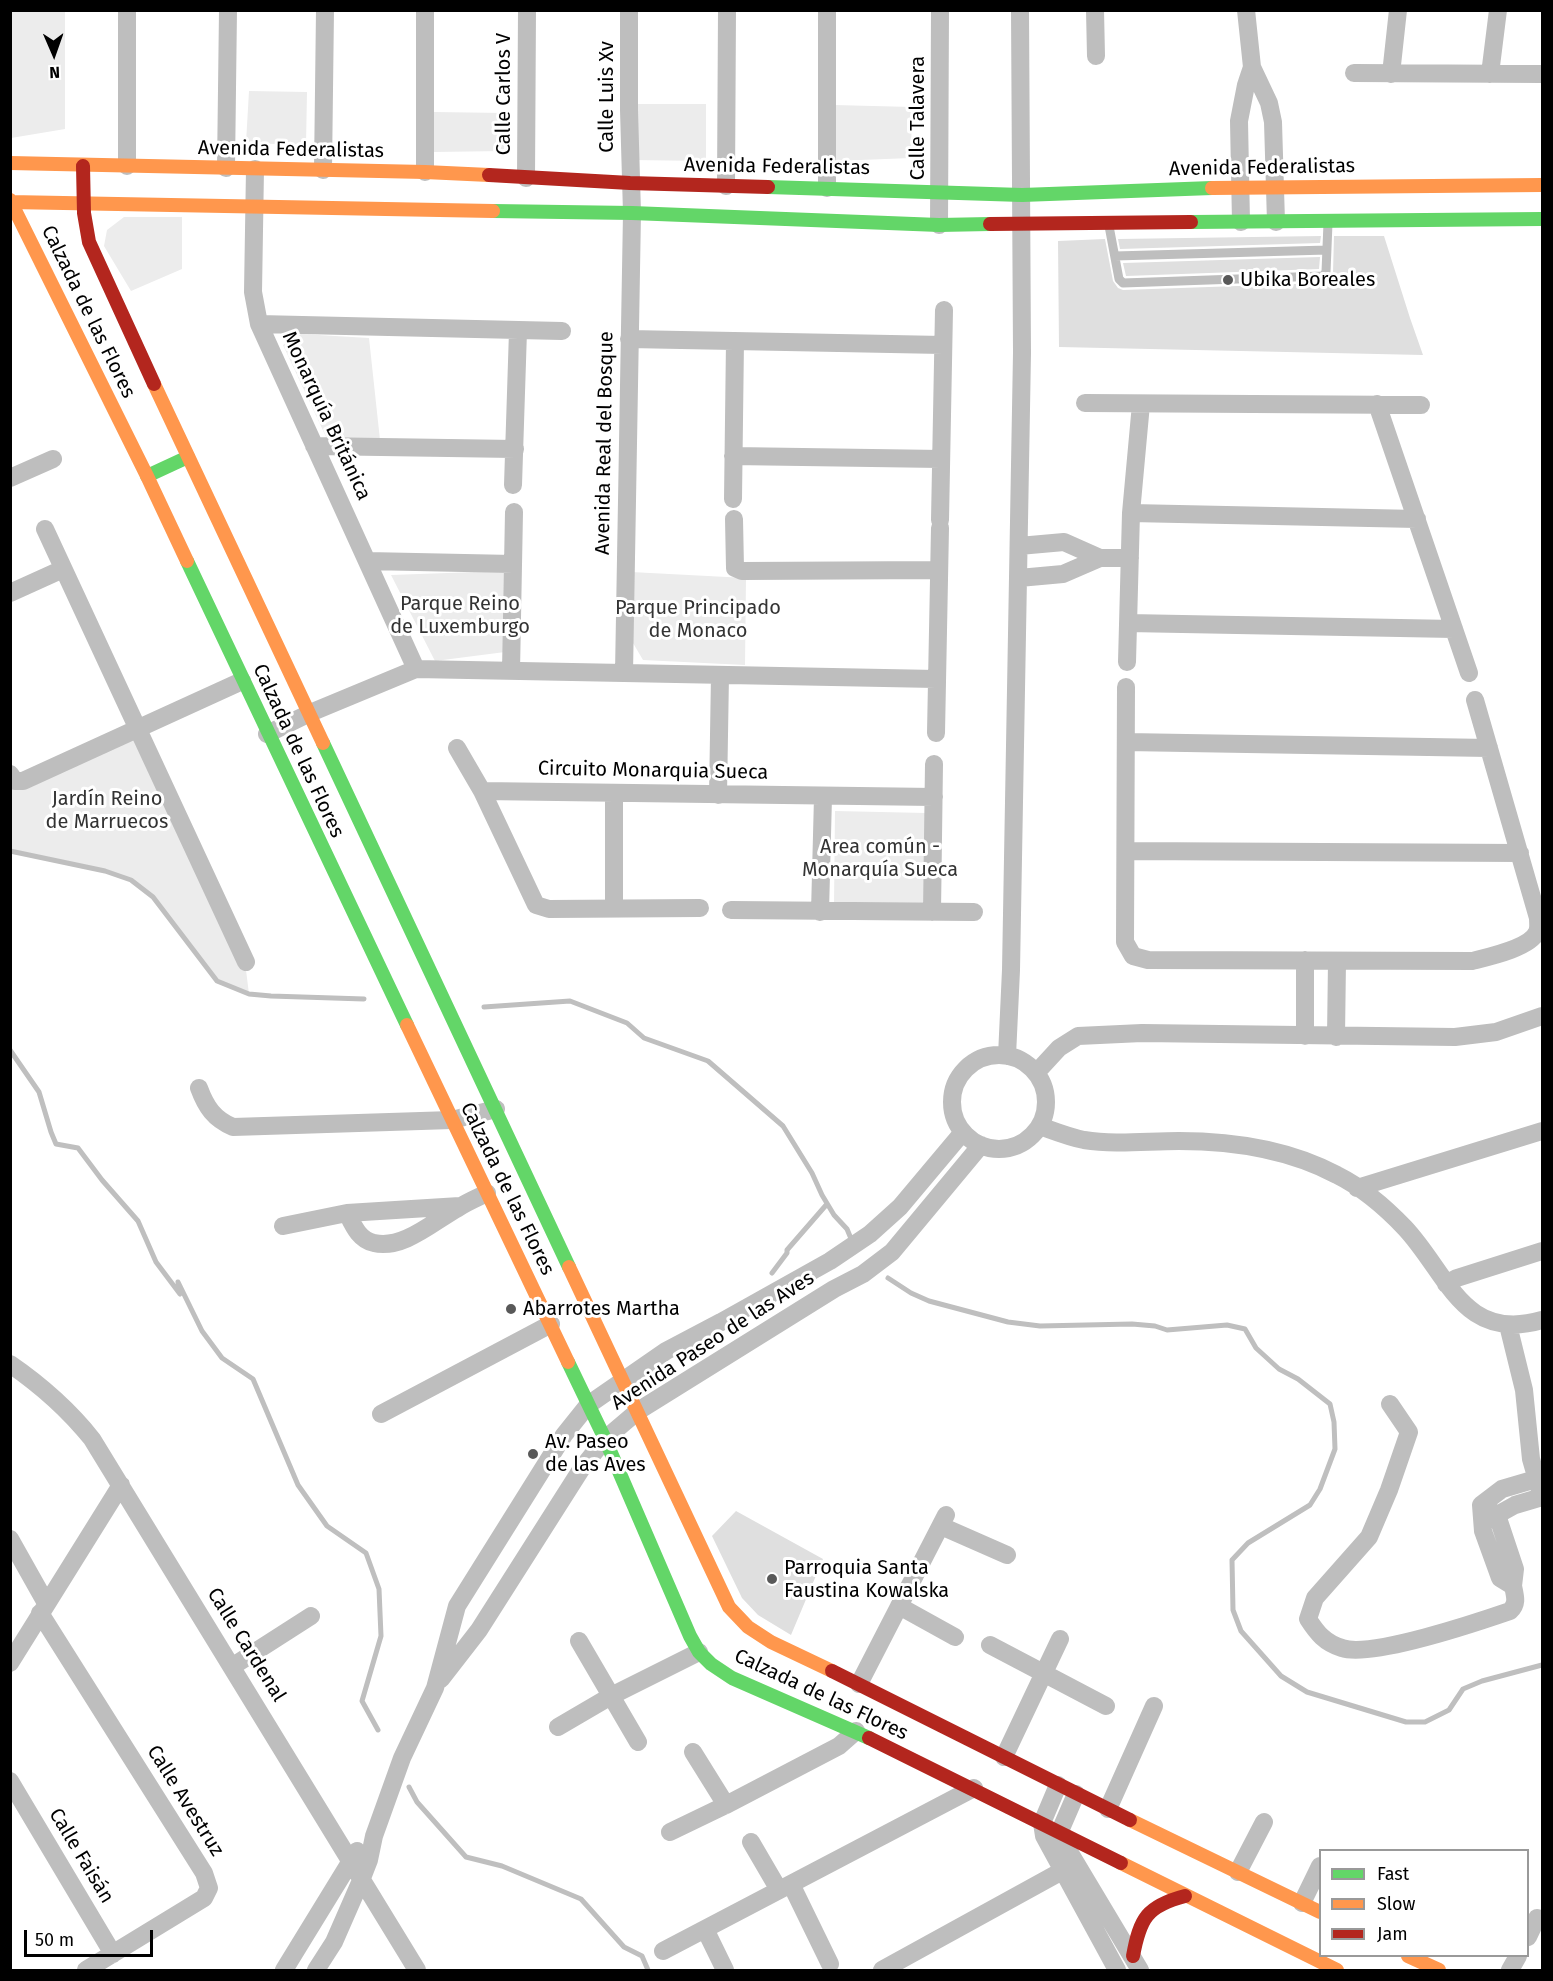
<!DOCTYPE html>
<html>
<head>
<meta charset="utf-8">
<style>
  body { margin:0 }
  #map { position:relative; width:1553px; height:1981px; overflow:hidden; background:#fff; font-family:"Fira Sans",sans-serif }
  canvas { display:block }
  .frame { position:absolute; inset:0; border:12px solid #000; pointer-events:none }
  .legend { position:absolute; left:1319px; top:1849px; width:210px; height:108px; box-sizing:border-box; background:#fff; border:2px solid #999; margin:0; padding:8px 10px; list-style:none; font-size:18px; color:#000 }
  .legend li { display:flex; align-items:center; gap:12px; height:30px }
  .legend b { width:30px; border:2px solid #999 }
  .north { position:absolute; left:24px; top:24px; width:60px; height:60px; -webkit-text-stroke:4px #fff; paint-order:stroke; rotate:178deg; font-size:16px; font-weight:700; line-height:24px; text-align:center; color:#000 }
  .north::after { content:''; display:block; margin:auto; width:21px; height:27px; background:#000; clip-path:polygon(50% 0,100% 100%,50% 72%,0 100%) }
  .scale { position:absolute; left:24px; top:1930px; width:129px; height:27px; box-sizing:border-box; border:3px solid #000; border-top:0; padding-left:8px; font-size:18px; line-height:21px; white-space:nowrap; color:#000; -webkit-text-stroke:4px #fff; paint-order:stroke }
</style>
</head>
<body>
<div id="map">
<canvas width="1553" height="1981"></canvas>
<div class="frame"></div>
<ul class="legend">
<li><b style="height:8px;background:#63d668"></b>Fast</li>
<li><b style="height:8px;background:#ff974d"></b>Slow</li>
<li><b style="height:8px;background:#b3261e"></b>Jam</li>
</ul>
<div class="north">N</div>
<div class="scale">50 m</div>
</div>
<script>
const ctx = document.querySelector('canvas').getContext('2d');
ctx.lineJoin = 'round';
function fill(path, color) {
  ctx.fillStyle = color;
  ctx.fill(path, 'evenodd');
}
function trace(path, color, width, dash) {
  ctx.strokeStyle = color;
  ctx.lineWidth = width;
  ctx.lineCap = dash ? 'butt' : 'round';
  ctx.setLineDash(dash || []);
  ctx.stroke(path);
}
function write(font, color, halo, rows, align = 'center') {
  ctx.font = font + ' "Fira Sans",sans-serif';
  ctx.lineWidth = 6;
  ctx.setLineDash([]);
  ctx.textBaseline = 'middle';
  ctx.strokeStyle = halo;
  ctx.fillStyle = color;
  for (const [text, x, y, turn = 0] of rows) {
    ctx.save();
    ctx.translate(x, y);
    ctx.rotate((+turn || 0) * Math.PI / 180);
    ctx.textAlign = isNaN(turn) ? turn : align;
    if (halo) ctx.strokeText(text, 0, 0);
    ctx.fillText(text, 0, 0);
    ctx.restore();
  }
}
const green = new Path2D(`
  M11,10l54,1v118l-54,9z
  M249,91l58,1 -1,53 -60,-2z
  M632,104h74v57l-74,-1z
  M834,105l78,2 -1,51 -76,3z
  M434,112l71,1 -1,38 -70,1z
  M124,217h58v52l-51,22 -27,-45 3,-16z
  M301,334l68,4 11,102 -53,-1 -44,-94z
  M504,571l1,81 -70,9 -44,-86z
  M631,572l115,6 -1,87 -102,-5 -10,-17z
  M135,734l110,228 4,32 -32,-13 -64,-84 -22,-17 -26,-9 -94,-20 -1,-65z
  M835,811l91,2 -2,93 -90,-1z`);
const stream = new Path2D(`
  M10,851l95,20 26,9 22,17 64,84 32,13 22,2 93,3
  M484,1007l86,-6 57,22 17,15 64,23 75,65 29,47 10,22 12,20 13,14 5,12
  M10,1050l29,42 12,40 5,12 22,4 24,32 36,41 18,41 24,32 -2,-12 24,49 20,27 31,21 45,106 29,41 39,27 13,36 2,47 -19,65 16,29
  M772,1273l15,-20v-3l40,-46
  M888,1278l23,15 18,8 79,21 32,4 92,-2 23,2 12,4 60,-5 18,4 11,19 23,21 19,10 32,25 4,18 1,27 -15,40 -10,16 -62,38 -16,17 1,50 8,21 40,45 26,16 99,30h19l24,-12 14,-21 19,-8 60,-16
  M409,1787l8,15 49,55 36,9 79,33 43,48 18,9 6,14`);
const building = new Path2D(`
  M1321,236l-1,7 -200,6 -2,-10z
  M1334,236h50l26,82 13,37 -364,-8 -1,-106 47,-2 8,42 5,7 5,2 201,-7 4,-3 5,-7z
  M1320,257l-1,12 -193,7 -3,-13z
  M736,1511l87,48 -32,76 -33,-20 -16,-17 -30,-62z`);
const lane = new Path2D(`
  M1109,226l10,53 4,4 200,-7 3,-4 2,-49
  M1115,256l212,-6`);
const street = new Path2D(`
  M127,10v156
  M1095,10l1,46
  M1252,67l17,36 4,19 3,100
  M1354,73l188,1
  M1391,74l7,-64
  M1490,74l8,-64
  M226,168l2,-158
  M255,169l-2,123 6,32 157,345
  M323,170l2,-160
  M425,172v-162
  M526,178l1,-168
  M726,186l1,-176
  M827,188v-178
  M1241,222l-2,-101 7,-36 6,-18 -6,-57
  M939,225l1,-215
  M259,324l303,7
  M629,339l314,6
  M1085,403l336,2
  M1377,404l92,269
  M314,446l201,3
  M733,456l208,3
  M10,478l43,-19
  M513,485l5,-154
  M733,499l2,-158
  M1131,513l286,6
  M734,519l1,49 7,3 197,-1
  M940,520l4,-210
  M45,529l201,433
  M1019,546l45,-4 36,16
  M367,561l146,3
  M1019,578l44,-4 37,-16h30
  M10,593l53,-24
  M1128,623l326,6
  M1127,662l4,-149 10,-109
  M511,671l3,-159
  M624,673l8,-460 -3,-103v-100
  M1126,687l-1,255 8,14 15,4 324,1c16,-4 58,-13 65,-29 2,-4 1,-9 1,-14l-63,-218
  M936,733l4,-205
  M267,734l43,-21 106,-44 520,10
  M1126,742l363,6
  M457,748l25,43 54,114 13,4 151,-1
  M10,774l5,7h8l219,-100
  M482,791l452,6
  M614,793v115
  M718,795l2,-120
  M1126,851l394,2
  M731,910l243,2
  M820,912l3,-115
  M932,912l2,-148
  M1305,1036v-76
  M1336,1037l1,-76
  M952 1102a47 47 0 1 1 94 0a47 47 0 1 1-94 0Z
  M1007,1056l4,-86 11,-617 -2,-343
  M1036,1073l23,-25 19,-12 64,-3 313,4 41,-5 46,-16
  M199,1088c7,19 15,31 34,39l219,-7 44,-11
  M1040,1126c14,5 29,11 44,14 31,5 63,1 95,1 55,0 109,8 158,34 24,12 49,33 68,53 43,46 58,115 137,92
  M1357,1188l185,-57
  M347,1213c6,12 12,27 27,30 29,7 60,-22 84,-35 9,-6 19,-10 29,-15
  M283,1226l64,-13 113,-7
  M1446,1284l11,-6 85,-27
  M1508,1325l16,65 7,69 11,38
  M10,1364c32,22 58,45 82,75l325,531
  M1390,1404l19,28 -20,58 -20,47 -54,61 -7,21c9,14 17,24 34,29 29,10 136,-26 168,-37 8,-7 5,-15 3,-25
  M381,1414l170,-90
  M1481,1505l16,10 18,54 -2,17 -13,-8 -17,-47z
  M1481,1505l21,-16 34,-10
  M1497,1515l18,-10 27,-8
  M941,1526l66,29
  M10,1539l36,64
  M899,1606l56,31
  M40,1613l164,260 5,15 -5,10 -118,72
  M579,1641l59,101
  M990,1645l116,61
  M10,1663l111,-178
  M233,1666l78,-50
  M441,1679l38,-49 103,-162 23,-29 33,-28 196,-122 29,-15 29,-22 89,-107
  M859,1684l87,-169
  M558,1727l53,-31 88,-44
  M693,1752l33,53
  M1004,1757l56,-118
  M10,1781l103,173
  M1058,1785l-16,38 2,13 73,134
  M1076,1794l-16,37 1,7 79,132
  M1108,1809l46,-103
  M670,1832l56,-27 113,-59 17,-15
  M751,1842l28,48
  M1238,1872l26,-50
  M791,1884l39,80
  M1302,1903l18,-37
  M705,1929l20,41
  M1528,1937l9,-19
  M663,1951l311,-163
  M284,1970l73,-119
  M316,1970l18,-28 28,-64 7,-18 5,-24 28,-78 33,-70 22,-82 107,-171 24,-30 78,-54 55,-29 109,-61 40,-27 30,-27 63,-75
  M882,1970l180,-99
  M1510,1970l8,-14`);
const fast = new Path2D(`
  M768,187l254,8 190,-7
  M493,211l139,2 307,12 51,-1
  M1191,222l351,-3
  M147,476l41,-19
  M187,561l220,464
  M323,743l246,524
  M568,1362l37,77 85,197 9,16 12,12 21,14 137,60`);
const slow = new Path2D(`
  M10,163l415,9 64,3
  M1212,188l330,-3
  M10,200l137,276 40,85
  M10,202l483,9
  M154,384l169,359
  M407,1025l161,337
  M569,1267l160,340 19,20 23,15 61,29
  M1130,1820l190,92
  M1121,1863l216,107
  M1408,1956l31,14`);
const jam = new Path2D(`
  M83,166l1,47 5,29 65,142
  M489,175l141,8 138,4
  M990,224l201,-2
  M832,1671l298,149
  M869,1738l252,125
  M1133,1956c7,-38 14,-50 52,-60`);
const markers = [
  [1228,280,6,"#595959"],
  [511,1309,6,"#595959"],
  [533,1454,6,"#595959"],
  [772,1579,6,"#595959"]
];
const streetNames = [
  ["Calle Carlos V",504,94,-90],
  ["Calle Luis Xv",607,97,-90],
  ["Calle Talavera",918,118,-90],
  ["Avenida Federalistas",291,150,1],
  ["Avenida Federalistas",777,167,1],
  ["Avenida Federalistas",1262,168,-1],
  ["Calzada de las Flores",88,312,64],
  ["Monarquía Británica",326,416,65],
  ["Avenida Real del Bosque",605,443,-89],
  ["Calzada de las Flores",298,751,65],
  ["Circuito Monarquia Sueca",653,771,1],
  ["Calzada de las Flores",507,1189,64],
  ["Avenida Paseo de las Aves",713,1341,-33],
  ["Calle Cardenal",246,1645,58],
  ["Calzada de las Flores",821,1695,25],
  ["Calle Avestruz",185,1801,58],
  ["Calle Faisán",81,1856,59]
];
const poiNames = [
  ["Ubika Boreales",1240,280],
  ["Abarrotes Martha",523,1309],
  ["Av. Paseo",545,1442],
  ["de las Aves",545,1465],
  ["Parroquia Santa",784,1568],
  ["Faustina Kowalska",784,1591]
];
const parkNames = [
  ["Parque Reino",460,604],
  ["de Luxemburgo",460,627],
  ["Parque Principado",698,608],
  ["de Monaco",698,631],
  ["Jardín Reino",107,799],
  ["de Marruecos",107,822],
  ["Area común -",880,847],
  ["Monarquía Sueca",880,870]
];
fill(green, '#ececec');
trace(stream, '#bfbfbf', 5);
fill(building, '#dfdfdf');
trace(lane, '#bebebe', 9);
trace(street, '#bebebe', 18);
trace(fast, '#63d668', 14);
trace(slow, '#ff974d', 14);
trace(jam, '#b3261e', 14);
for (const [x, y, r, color] of markers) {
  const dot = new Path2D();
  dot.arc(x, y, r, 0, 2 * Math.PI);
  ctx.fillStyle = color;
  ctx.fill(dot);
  trace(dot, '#fff', 2);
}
write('20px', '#000', '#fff', streetNames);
write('20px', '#000', '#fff', poiNames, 'left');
write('20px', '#333', '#fff', parkNames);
</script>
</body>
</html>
